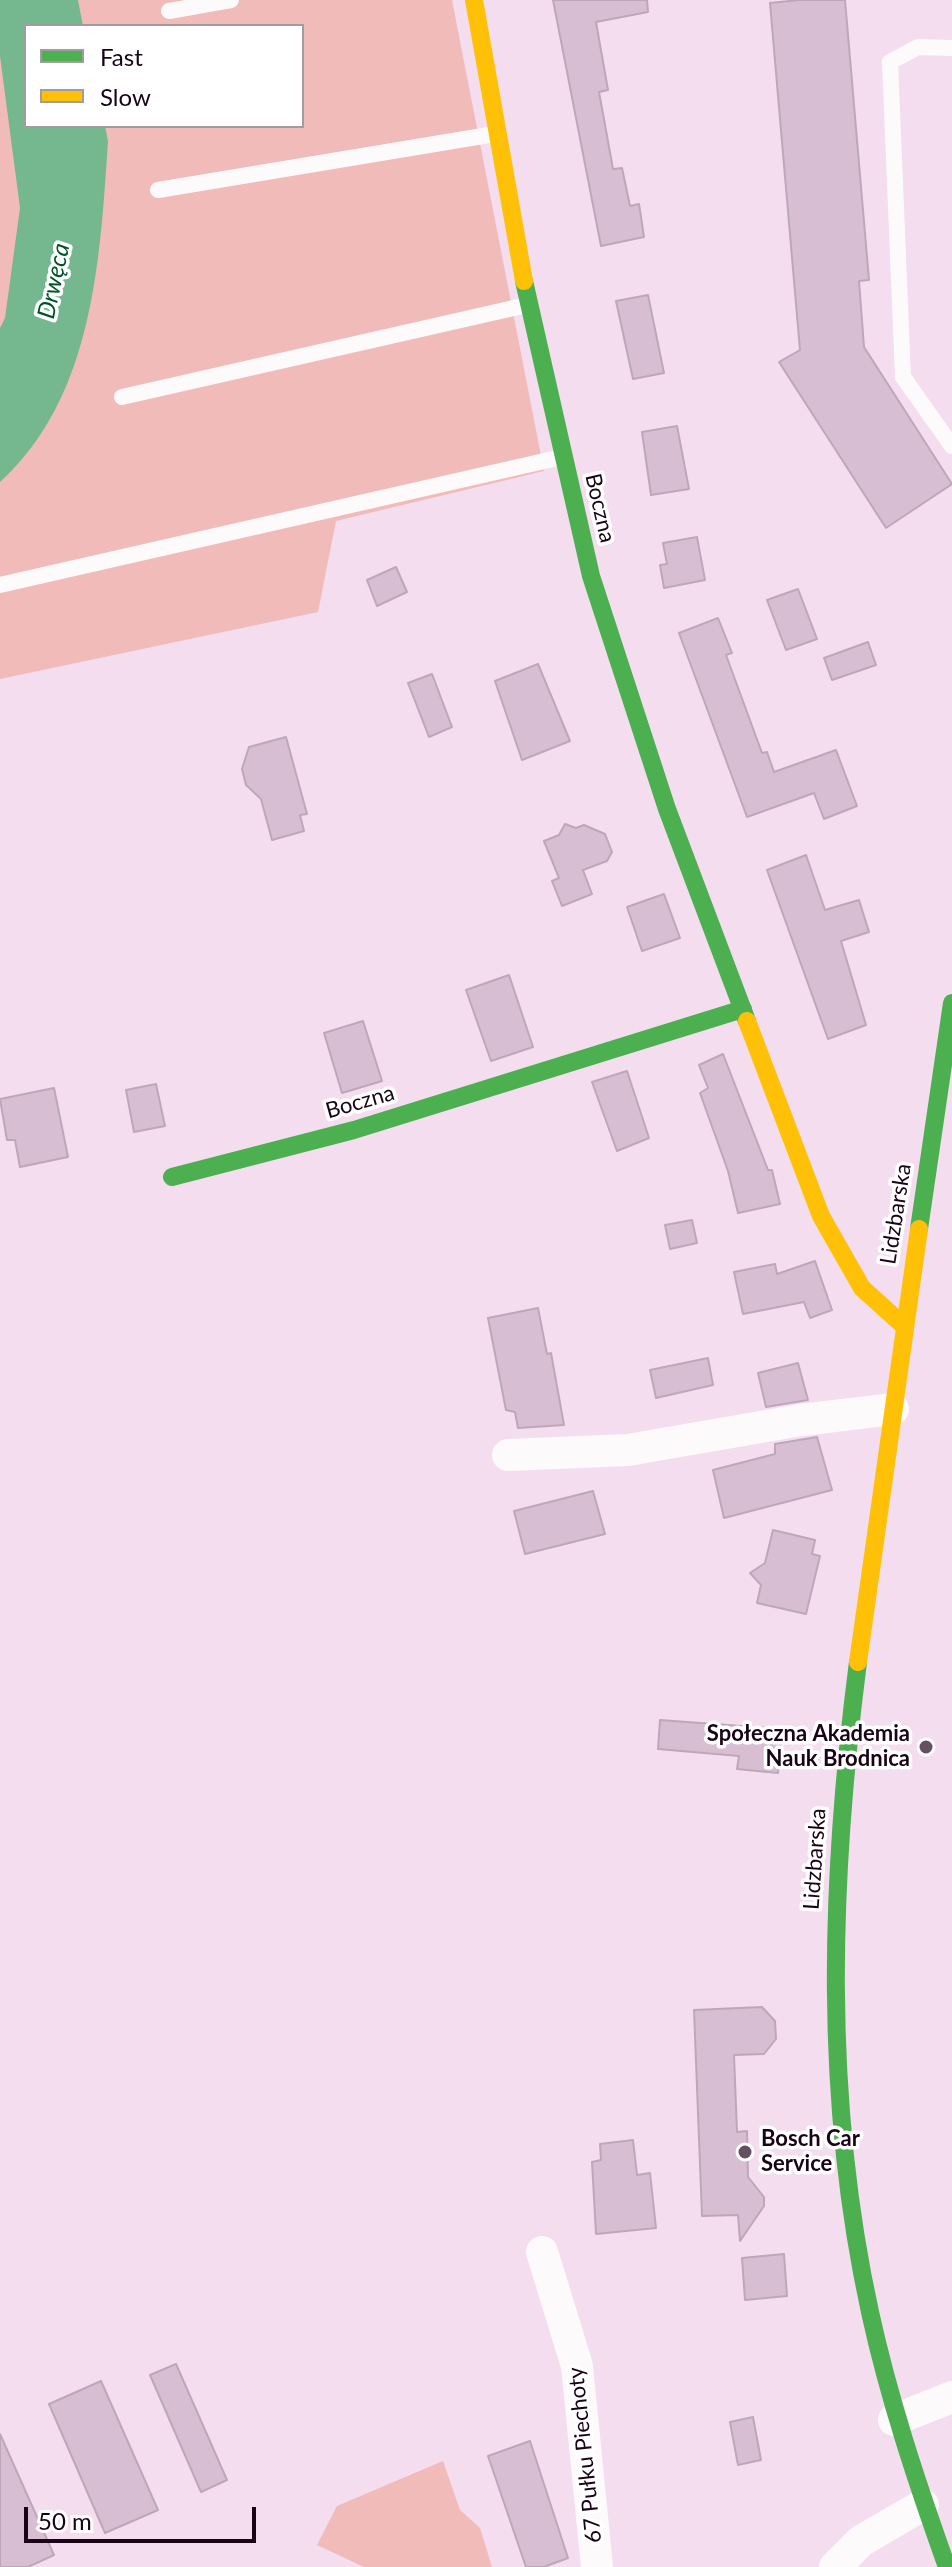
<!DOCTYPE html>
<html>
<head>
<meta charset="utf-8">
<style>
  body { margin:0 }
  #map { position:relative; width:952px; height:2567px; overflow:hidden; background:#f3ddee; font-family:Lato,sans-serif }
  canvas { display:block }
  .legend { position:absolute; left:24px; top:24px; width:280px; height:104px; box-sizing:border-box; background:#fff; border:2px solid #a39ba1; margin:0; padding:10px 14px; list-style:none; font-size:24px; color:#180415 }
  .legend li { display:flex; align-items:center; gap:16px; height:40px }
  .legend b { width:40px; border:2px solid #a39ba1 }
  .scale { position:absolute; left:24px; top:2507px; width:232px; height:36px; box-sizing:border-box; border:4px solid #180415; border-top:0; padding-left:10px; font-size:24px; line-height:28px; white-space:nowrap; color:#180415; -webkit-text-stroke:6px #fff; paint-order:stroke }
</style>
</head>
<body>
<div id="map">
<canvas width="952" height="2567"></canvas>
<ul class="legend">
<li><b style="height:10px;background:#4caf50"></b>Fast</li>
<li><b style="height:10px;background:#ffc107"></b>Slow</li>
</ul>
<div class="scale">50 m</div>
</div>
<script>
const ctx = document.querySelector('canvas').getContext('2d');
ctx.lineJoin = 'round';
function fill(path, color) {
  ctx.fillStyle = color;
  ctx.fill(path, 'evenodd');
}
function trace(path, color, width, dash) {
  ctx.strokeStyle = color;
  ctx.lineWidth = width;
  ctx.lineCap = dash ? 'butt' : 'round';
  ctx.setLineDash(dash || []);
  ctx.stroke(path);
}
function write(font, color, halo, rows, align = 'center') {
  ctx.font = font + ' Lato,sans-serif';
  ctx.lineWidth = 7;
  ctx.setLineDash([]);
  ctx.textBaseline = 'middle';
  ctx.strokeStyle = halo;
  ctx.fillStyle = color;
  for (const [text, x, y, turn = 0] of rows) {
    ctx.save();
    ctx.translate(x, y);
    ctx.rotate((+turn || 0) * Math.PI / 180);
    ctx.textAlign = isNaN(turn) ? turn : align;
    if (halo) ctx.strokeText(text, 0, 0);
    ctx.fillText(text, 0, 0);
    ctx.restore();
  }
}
const green = new Path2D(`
  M0,0h452l92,471 -208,50 -18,91 -318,67zM26,26h276v100h-276z
  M443,2461l17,49 20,18 12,39h-128l-47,-22 20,-39z`);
const water = new Path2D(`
  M0,0h78l5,26h-57v100h79l3,15c-8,118 -14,256 -108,341v-154l5,-10 15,-110 -20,-152z`);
const building = new Path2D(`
  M553,0h94l1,12 -52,10 12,68 -9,2 14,77 9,-1 8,38 9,-2 5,33 -43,9z
  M799,0h46l24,280 -10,1 5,66 88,137 -66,44 -107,-166 21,-12 -30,-347z
  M648,295l16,78 -31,6 -17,-78z
  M677,426l12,63 -38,6 -9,-63z
  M697,537l8,43 -41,8 -4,-23 7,-1 -4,-21z
  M396,567l11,25 -30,14 -10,-26z
  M798,589l19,50 -31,11 -19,-50z
  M718,618l14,35 -6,2 36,98 5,-1 7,20 62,-22 21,56 -33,13 -10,-26 -67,24 -68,-184z
  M868,642l8,23 -44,15 -8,-22z
  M538,664l32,77 -48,19 -27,-79z
  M432,674l20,53 -23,10 -21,-54z
  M286,737l21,77 -7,1 4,16 -32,9 -11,-41 -15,-14 -4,-16 7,-22z
  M565,824l11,4 8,-3 21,9 7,18 -5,9 -24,9 9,24 -30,12 -10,-25 7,-3 -15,-37 15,-6z
  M806,855l19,55 34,-10 10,32 -28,9 25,84 -38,14 -61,-169z
  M664,894l16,44 -38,13 -15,-44z
  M509,975l24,72 -42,14 -25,-71z
  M363,1021l19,60 -40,12 -18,-60z
  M723,1054l45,116h4l8,34 -42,9 -10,-42 -28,-78 8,-5 -9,-23z
  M627,1071l22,67 -32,13 -25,-69z
  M156,1084l9,42 -31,6 -8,-42z
  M54,1088l14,69 -48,10 -5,-27h-8l-7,-41z
  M692,1220l5,23 -27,6 -5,-24z
  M815,1261l17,49 -22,8 -6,-16 -61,12 -9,-42 41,-8 2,10z
  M538,1308l9,46 4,-1 13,72 -46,3 -3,-16 -9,-2 -18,-92z
  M708,1358l5,27 -57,13 -6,-28z
  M798,1363l10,37 -42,7 -8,-34z
  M817,1437l15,53 -108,28 -11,-48 62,-16v-10z
  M593,1491l12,43 -80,20 -11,-43z
  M773,1530l42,10 -3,14 8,2 -14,58 -49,-11 4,-18 -11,-12 15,-10z
  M660,1720l122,9 -4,44 -41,-4 2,-13 -81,-7z
  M762,2007l13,14 1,18 -12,15 -30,1 3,77 10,-1 1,46 16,20v9l-24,35 -2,-26 -36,1 -8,-206z
  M633,2140l4,35 13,-2 6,55 -60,6 -4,-72 9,-2 -1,-16z
  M784,2254l3,42 -42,4 -3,-42z
  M176,2364l51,116 -26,12 -51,-117z
  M101,2381l57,129 -53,23 -56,-129z
  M753,2417l8,43 -23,5 -8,-43z
  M0,2434l54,121 -26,12h-28z
  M530,2441l38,117 -24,9h-18l-38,-111z`);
const lane = new Path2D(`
  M169,11l62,-11
  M952,48l-34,-1 -28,15 13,315 49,69
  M158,190l337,-56
  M122,397l405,-92
  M0,585l562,-128`);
const street = new Path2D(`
  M508,1455l120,-5 173,-30 92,-11
  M542,2252l35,114 20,201
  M894,2420l58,-23
  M835,2567l26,-26 62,-36`);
const fast = new Path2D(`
  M524,281l67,295 76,233 80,212
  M172,1177l182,-47 389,-121
  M919,1229l33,-226
  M858,1662c-28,217 -35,435 12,650 19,87 47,171 77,255`);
const slow = new Path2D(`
  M474,0l50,281
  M747,1021l74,195 41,72 42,38
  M858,1662l61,-433`);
const markers = [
  [926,1747,8,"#655061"],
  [745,2152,8,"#655061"]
];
const streetNames = [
  ["Boczna",600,508,77],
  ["Boczna",360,1102,-16],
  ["Lidzbarska",896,1214,-81],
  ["Lidzbarska",815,1859,-86],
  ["67 Pułku Piechoty",585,2455,-96]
];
const poiNames = [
  ["Społeczna Akademia",910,1734],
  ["Nauk Brodnica",910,1759],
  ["Bosch Car",761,2139,"left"],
  ["Service",761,2164,"left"]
];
const waterNames = [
  ["Drwęca",54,281,-78]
];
fill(green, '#f1bbb9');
fill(water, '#75b890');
fill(building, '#d8bed3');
trace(building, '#bda8b9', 2);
trace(lane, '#fdfafc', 16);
trace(street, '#fdfafc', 32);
trace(fast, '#4caf50', 18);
trace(slow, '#ffc107', 18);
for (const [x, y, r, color] of markers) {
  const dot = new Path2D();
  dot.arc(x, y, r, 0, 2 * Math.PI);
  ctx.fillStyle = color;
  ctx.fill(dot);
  trace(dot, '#fff', 3);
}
write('22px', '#180415', '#fff', streetNames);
write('bold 22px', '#180415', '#fff', poiNames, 'right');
write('italic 24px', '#005329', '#fff', waterNames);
</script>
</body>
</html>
